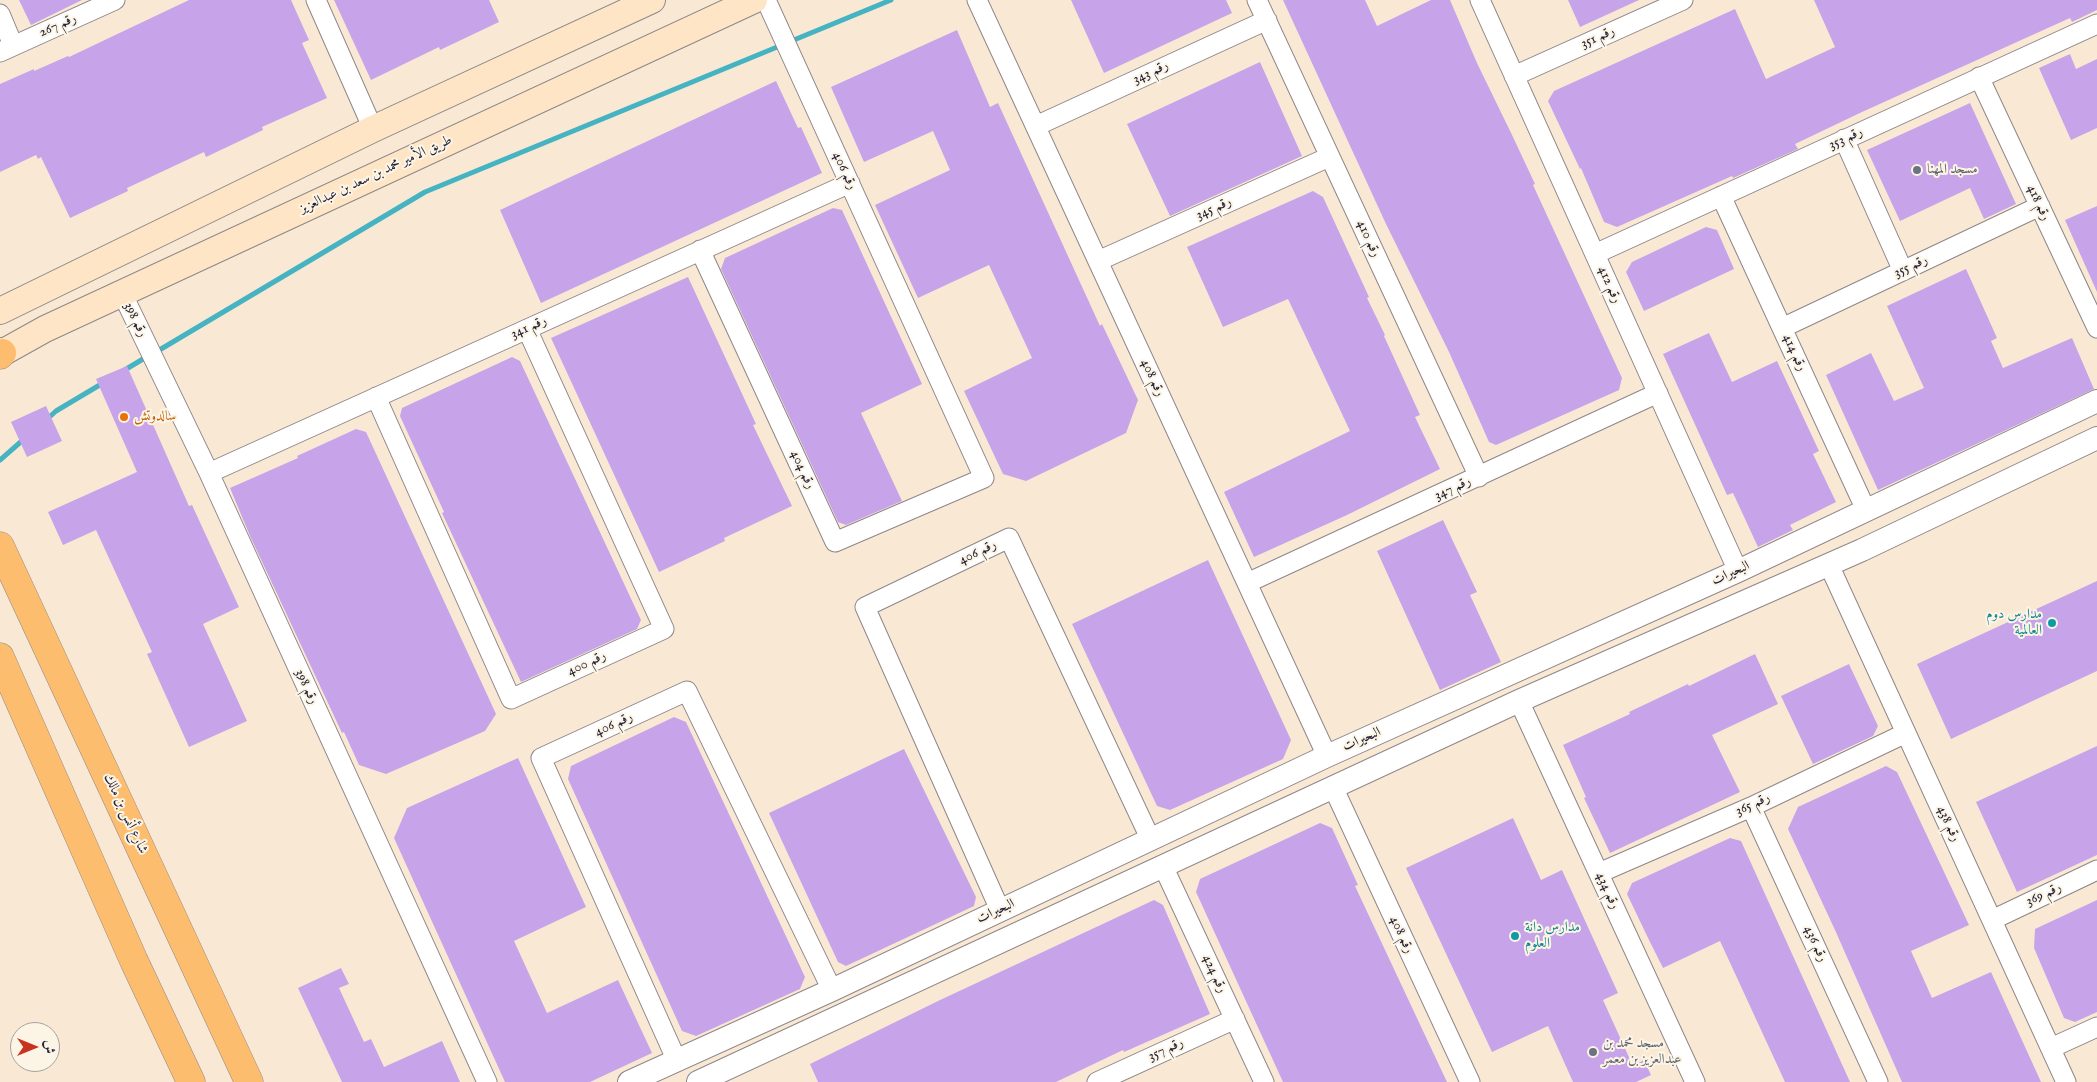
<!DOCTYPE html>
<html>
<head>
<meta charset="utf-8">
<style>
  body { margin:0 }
  #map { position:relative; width:2097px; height:1082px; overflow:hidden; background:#f9e9d4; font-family:"IM FELL English",Amiri,serif }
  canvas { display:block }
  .north { position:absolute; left:10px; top:1022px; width:50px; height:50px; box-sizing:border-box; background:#fcf5e5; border:1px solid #a5a1a1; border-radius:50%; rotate:90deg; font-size:14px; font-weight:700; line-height:20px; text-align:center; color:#22223b }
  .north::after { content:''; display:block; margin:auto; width:18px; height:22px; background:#c8321e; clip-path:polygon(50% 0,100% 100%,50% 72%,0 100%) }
</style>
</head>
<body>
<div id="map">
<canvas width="2097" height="1082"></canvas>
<div class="north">ش</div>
</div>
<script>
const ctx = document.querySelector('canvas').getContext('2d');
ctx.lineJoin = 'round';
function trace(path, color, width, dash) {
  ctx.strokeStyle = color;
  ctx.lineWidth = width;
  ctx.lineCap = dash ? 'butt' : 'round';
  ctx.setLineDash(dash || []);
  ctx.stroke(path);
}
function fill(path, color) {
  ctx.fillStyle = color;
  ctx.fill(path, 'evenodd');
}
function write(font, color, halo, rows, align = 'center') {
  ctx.font = font + ' "IM FELL English",Amiri,serif';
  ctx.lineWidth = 4;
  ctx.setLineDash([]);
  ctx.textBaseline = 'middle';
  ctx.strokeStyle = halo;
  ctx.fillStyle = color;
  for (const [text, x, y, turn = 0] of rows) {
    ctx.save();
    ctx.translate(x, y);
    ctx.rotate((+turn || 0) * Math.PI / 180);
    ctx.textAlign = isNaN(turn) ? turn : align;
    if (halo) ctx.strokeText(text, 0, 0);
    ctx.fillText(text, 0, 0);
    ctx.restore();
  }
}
const stream = new Path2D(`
  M789,42l102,-42
  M156,352l269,-160 357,-147
  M123,371l25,-15
  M45,421l11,-10 47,-28
  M0,460l24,-21`);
const building = new Path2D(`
  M19,0h63l-51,25z
  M189,0h102l18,40 -7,3 25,55 -65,29 1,3 -57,27 -2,-5 -77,36 1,3 -58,27 -29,-61 -3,2 -2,-4 -36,17v-88l34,-15v2l34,-15 1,1z
  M334,0h155l10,22 -59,28 -1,-3 -68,33z
  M1071,0h155l6,13 -128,60z
  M1283,0h82l12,26 54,-26h19l27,63 36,74 22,47 -2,1 89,193 -3,12 -123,55 -7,-3 -40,-90 -63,-128z
  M1568,0h71l-59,27z
  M1814,0h283v10l-25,12 -2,-4 -208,94 -67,32 3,5 -65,29 -1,-2 -115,51 -13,-5 -23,-54 -1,1 -32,-68 6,-10 181,-82 31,70 69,-32z
  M957,30l33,77 8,-4 102,223 2,-2 36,76 -12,33 -100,48 -23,-7 -39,-83 68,-33 -43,-93 -71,33 -43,-93 75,-35 -17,-39 -69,31 -33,-75z
  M2070,54l6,15 21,-10v69l-26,12 -32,-72z
  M1260,62l42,94 -132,60 -43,-92z
  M776,81l22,47 3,-1 21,46 -281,130 -41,-93z
  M1970,103l46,101 -32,15 -14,-31 -70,33 -33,-71z
  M1313,191l10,6 46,100 -2,1 18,37 -1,1 36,79 -5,2 25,52 -93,46 -93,42 -30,-65 126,-61 -62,-132 -65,28 -36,-80z
  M2097,206v86l-32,-72z
  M833,208l9,2 80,174 -61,29 41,88 -56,24 -8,-3 -117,-253 4,-11z
  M1706,227l11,3 17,39 -90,42 -18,-39 6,-10z
  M1966,269l31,69 -6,3 12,27 69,-30 22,51 -216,101 -52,-115 45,-22 23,48 30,-13 -37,-82z
  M688,277l68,147 -3,1 39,81 -68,32 1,3 -66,31 -108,-234z
  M1709,333l23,49 45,-21 42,90 -6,3 23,48 -46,23 3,5 -35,17 -25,-54 -6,2 -64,-141z
  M512,357l8,4 121,259 -4,9 -116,53 -79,-169 2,-1 -44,-96 2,-8z
  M127,366l62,140 3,-1 47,102 -36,17 44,97 -58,26 -42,-93 5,-2 -56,-122 -33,15 -15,-33 89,-40 -41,-93z
  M46,406l16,35 -35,16 -16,-35z
  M356,429l10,3 130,282 -11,17 -99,43 -27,-9 -15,-33 -2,1 -92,-197 -20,-48 68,-30 -1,-2z
  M1443,520l34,72 -7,3 31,67 -61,28 -63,-139z
  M1208,560l83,180 -8,19 -113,51 -13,-4 -85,-182z
  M2097,581v90l-146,68 -34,-75z
  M1755,654l23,50 -66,31 28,57 -130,61 -26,-55 2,-1 -23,-52 67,-31 -1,-2 59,-28 1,2z
  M1849,664l29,62 -5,10 -60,28 -32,-68z
  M674,717l12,5 119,255 -5,12 -104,47 -14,-5 -114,-252 3,-13z
  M2097,746v109l-80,37 -41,-90z
  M904,749l72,148 -2,9 -128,60 -8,-4 -69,-149z
  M518,758l68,149 -72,34 33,72 71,-33 34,73 -62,29h-85l-111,-244 13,-30z
  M1886,766l11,6 72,153 -58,26 21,47 59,-26 50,110h-139l-67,-152 -47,-101 10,-22z
  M1513,818l28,62 21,-10 56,123 -15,7 30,66 11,-6 7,15 -15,7h-63l-25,-56 -56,26 -86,-184z
  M1320,823l12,5 26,57 -3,1 92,196h-164l-87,-190 4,-13z
  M1730,838l11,3 109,241h-65l-65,-141 -57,27 -14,-28 -22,-46 5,-11z
  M1154,900l9,5 47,109 -86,38 -1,-2 -67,32h-238l-8,-18 128,-63z
  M2097,900v112l-22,10 -11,-4 -30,-70 1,-19z
  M341,968l8,16 -10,4 25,54 7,-3 13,28 58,-26 18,41h-118l-44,-94z`);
const minor = new Path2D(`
  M316,0l57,129
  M977,0l350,756
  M1257,0l222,477
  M1480,0l258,571
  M0,14l13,31
  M0,52l115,-52
  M1514,76l169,-76
  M1979,77l118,251
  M1036,126l231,-106
  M1844,139l59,132
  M1721,196l145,314
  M700,250l135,292 149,-64 -218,-478
  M1595,254l502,-230
  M1098,261l231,-104
  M122,293l87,180 278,609
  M1782,328l258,-122
  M376,397l135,302 153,-70 -137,-300
  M209,473l641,-290
  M1829,565l237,517
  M1247,583l411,-190
  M1519,701l176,381
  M1333,787l137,295
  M1751,807l127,275
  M1163,866l101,216
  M1599,873l152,-66 155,-74
  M1000,910l-135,-303 144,-69 141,300
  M1992,920l105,-50
  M2051,1048l46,-21
  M677,1061l-136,-303 146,-67 145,299
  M1097,1082l138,-63`);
const tertiary = new Path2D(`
  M629,1082l203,-92 495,-234 411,-185 359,-170
  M698,1082l821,-381 343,-151 235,-112`);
const secondary = new Path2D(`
  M0,311l373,-182 279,-129
  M0,351l2,2 43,-24 709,-329`);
const primary = new Path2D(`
  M0,355l2,-2
  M0,546l249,536
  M0,657l134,304 57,121`);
const markers = [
  [1917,170,5,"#6b7280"],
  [124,417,5,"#e8710a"],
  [2052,623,5,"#0f9aa8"],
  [1515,936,5,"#0f9aa8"],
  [1593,1052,5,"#6b7280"]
];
const streetNames = [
  ["رقم 267",58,26,-24],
  ["رقم 351",1598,38,-24],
  ["رقم 343",1151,73,-25],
  ["رقم 353",1846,139,-25],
  ["رقم 406",844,171,65],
  ["طريق الأمير محمد بن سعد بن عبدالعزيز",376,175,-25],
  ["رقم 418",2038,203,65],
  ["رقم 345",1214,209,-24],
  ["رقم 410",1368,239,65],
  ["رقم 355",1911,267,-25],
  ["رقم 412",1609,285,66],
  ["رقم 398",135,320,64],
  ["رقم 341",529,328,-24],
  ["رقم 414",1794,353,65],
  ["رقم 408",1152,378,65],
  ["رقم 404",802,470,65],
  ["رقم 347",1453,489,-25],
  ["رقم 406",978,553,-26],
  ["البحيرات",1731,574,-25],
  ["رقم 400",587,664,-25],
  ["رقم 398",306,687,65],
  ["رقم 406",614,725,-25],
  ["البحيرات",1362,740,-24],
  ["رقم 365",1753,805,-25],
  ["شارع أنس بن مالك",125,814,65],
  ["رقم 438",1948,824,65],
  ["رقم 434",1607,891,65],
  ["رقم 369",2044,895,-25],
  ["البحيرات",996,912,-25],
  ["رقم 408",1401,935,65],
  ["رقم 436",1815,944,65],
  ["رقم 424",1214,974,65],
  ["رقم 357",1166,1050,-25]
];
const worshipNames = [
  ["مسجد المهنا",1927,170],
  ["مسجد محمد بن",1603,1044],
  ["عبدالعزيز بن معمر",1603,1060]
];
const foodNames = [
  ["سالدوتش",134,417]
];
const cultureNames = [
  ["مدارس دوم",2042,615],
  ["العالمية",2042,631],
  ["مدارس دانة",1525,928,"left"],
  ["العلوم",1525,944,"left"]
];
trace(stream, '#45b3c2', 5);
fill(building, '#c7a4e9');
trace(minor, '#8e8688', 21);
trace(tertiary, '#8e8688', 24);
trace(secondary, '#8e8688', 28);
trace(primary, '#8e8688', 29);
trace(minor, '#fff', 19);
trace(tertiary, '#fff', 22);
trace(secondary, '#fee5c5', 26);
trace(primary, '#fcbd6e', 28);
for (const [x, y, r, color] of markers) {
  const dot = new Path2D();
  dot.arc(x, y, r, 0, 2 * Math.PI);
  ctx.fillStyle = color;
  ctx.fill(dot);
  trace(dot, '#fcf5e5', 2);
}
write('14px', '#22223b', '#fcf5e5', streetNames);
write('14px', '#5b616d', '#fcf5e5', worshipNames, 'left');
write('14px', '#c56008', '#fcf5e5', foodNames, 'left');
write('14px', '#0d838f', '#fcf5e5', cultureNames, 'right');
</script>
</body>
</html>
